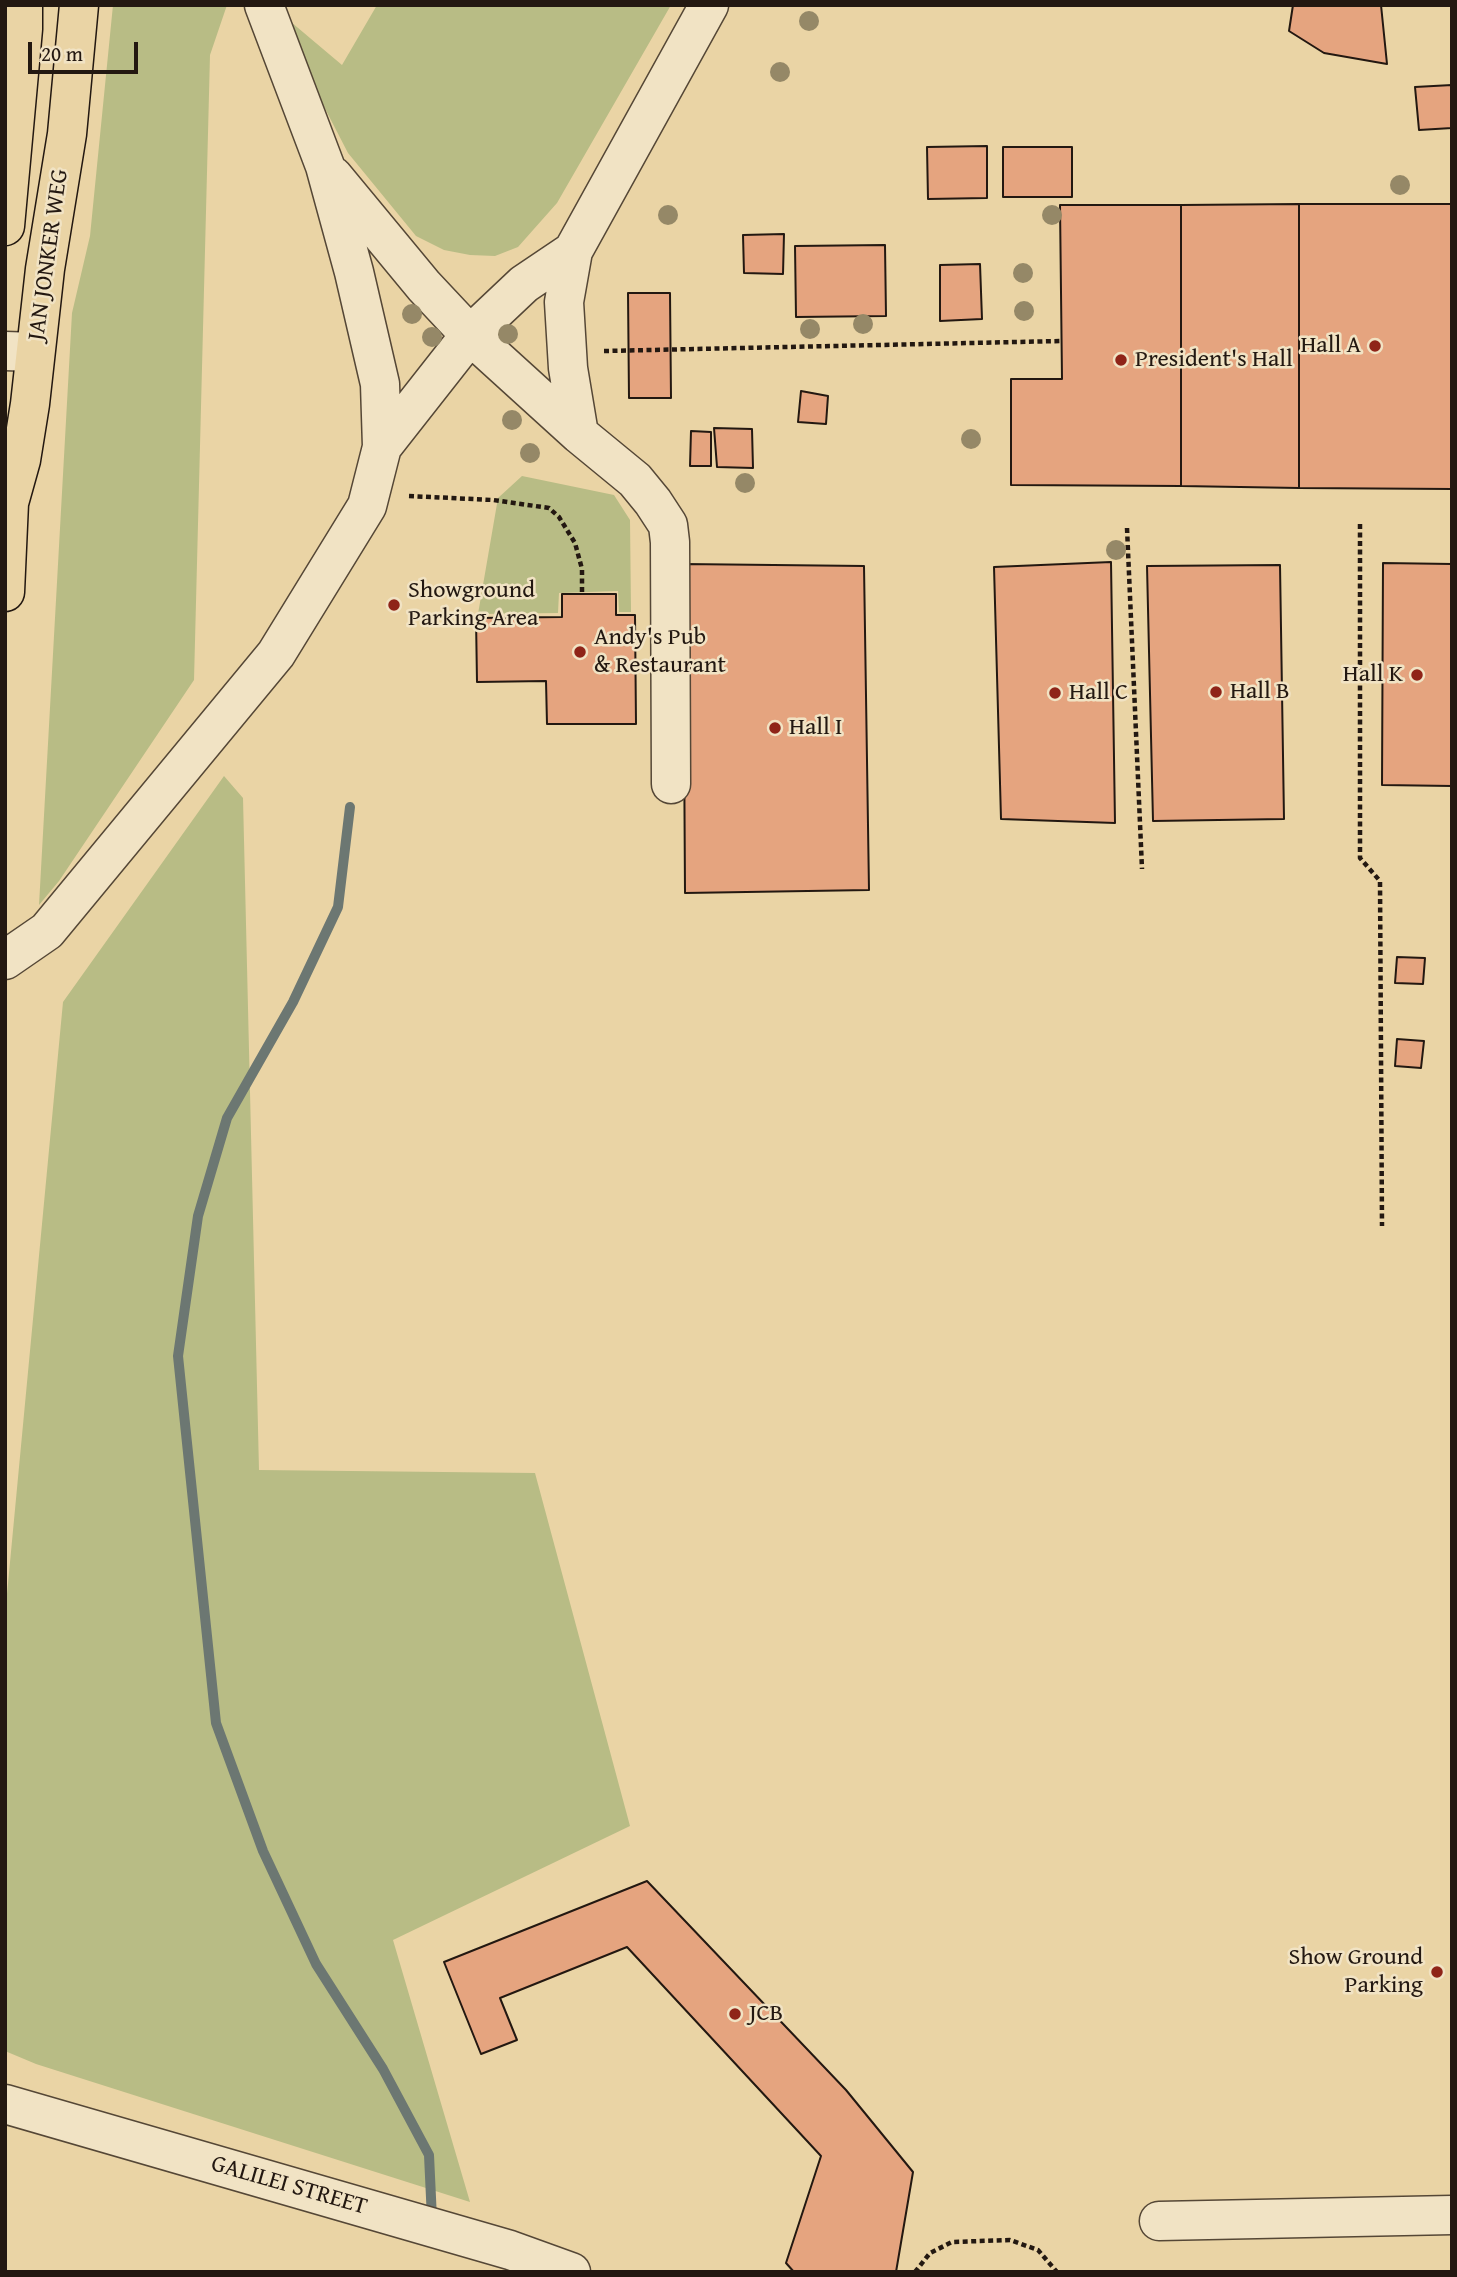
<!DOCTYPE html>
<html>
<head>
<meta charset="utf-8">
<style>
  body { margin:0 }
  #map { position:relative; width:1457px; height:2277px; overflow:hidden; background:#ead4a5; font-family:"Gentium Book Plus",serif }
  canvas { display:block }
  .frame { position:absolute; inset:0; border:7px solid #231811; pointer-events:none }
  .scale { position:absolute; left:28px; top:42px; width:110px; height:32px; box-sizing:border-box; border:4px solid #231811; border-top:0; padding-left:9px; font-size:21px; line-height:24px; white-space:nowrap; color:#231811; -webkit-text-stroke:5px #f1e3c4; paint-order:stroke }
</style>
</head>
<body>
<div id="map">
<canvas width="1457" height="2277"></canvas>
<div class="frame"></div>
<div class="scale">20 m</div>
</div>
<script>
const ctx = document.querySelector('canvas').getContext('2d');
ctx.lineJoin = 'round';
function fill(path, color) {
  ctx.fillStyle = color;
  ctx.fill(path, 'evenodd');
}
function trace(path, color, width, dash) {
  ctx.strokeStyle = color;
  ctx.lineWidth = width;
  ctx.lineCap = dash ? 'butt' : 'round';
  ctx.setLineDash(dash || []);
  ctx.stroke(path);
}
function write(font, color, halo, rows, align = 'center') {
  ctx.font = font + ' "Gentium Book Plus",serif';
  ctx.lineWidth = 5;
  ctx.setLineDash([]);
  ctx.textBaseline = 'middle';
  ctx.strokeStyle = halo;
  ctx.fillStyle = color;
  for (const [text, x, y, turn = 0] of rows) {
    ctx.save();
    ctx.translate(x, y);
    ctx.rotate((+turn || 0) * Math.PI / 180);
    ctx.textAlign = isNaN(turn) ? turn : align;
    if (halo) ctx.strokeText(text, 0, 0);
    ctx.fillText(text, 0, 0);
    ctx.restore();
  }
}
const green = new Path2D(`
  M113,5h114l-17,50 -16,625 -135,201 -20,24 33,-592 18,-77z
  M377,5h294l-114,198 -39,44 -23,9 -25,-1 -26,-5 -28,-14 -68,-83 -76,-147 70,59z
  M522,476l92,19 16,25 1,92h-12l-1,-21 -59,2 -1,20 -80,1 20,-116z
  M224,776l19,22 16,672 276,3 95,353 -237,114 77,262 -434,-138 -31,-13v-436l58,-613z`);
const stream = new Path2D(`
  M350,807l-12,100 -45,95 -66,116 -29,98 -20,140 38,367 47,128 53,113 67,105 46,86 3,64`);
const building = new Path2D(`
  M1293,5h88l6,59 -63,-11 -35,-22z
  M1452,85v43l-33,2 -4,-43z
  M987,146v52l-59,1 -1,-52z
  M1003,147h69v50h-69z
  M1299,204h153v285l-153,-1z
  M1299,204v284l-118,-2v-281z
  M1060,205h121v281l-170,-1v-106h51z
  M784,234l-1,40 -39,-1 -1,-38z
  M885,245l1,71 -90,1 -1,-71z
  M980,264l2,55 -42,2v-56z
  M628,293h42l1,105h-42z
  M801,391l27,5 -2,28 -28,-2z
  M714,428l38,1 1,39 -36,-1z
  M691,431l20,1v34h-21z
  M1111,562l4,261 -114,-4 -7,-252z
  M1383,563l69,1v222l-70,-1z
  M683,564l181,2 5,324 -184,3z
  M1280,565l4,254 -131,2 -6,-255z
  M562,594h54v21h19l1,109h-89l-1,-43 -69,1 -1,-64 86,-1z
  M1397,957l28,1 -2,26 -28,-1z
  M1397,1039l27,2 -3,27 -26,-2z
  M647,1881l199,209 67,82 -17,100h-102l-8,-9 35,-107 -194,-209 -127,51 17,42 -36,14 -37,-92z`);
const path = new Path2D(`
  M604,351l458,-10
  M409,496l84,4 56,8 10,9 16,26 7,26v26
  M1360,524v334l20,23 2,345
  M1127,528l15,341
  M915,2272l15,-19 22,-11 58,-2 28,10 19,22`);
const minor = new Path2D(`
  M333,176l91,110 46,49 109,99 56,46 18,22 15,23 2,17 1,242
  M573,251l-9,51 4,66 11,66
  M5,351l30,1
  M382,447l88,-112 54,-51 49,-33 136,-246
  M5,960l42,-29 229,-277 91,-148 15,-59 -2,-63 -26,-112 -29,-106 -61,-161
  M5,2104l505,146 61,22
  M1159,2221l293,-6`);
const major = new Path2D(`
  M5,226l18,-197v-24
  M5,592l4,-89 12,-43 9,-56 15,-135 22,-135 12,-129`);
const trees = [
  [809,21],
  [780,72],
  [1400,185],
  [668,215],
  [1052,215],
  [1023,273],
  [1024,311],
  [412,314],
  [863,324],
  [810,329],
  [508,334],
  [432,337],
  [512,420],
  [971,439],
  [530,453],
  [745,483],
  [1116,550]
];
const markers = [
  [1375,346,7,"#8f2418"],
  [1121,360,7,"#8f2418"],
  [394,605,7,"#8f2418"],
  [580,652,7,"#8f2418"],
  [1417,675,7,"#8f2418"],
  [1216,692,7,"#8f2418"],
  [1055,693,7,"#8f2418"],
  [775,728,7,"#8f2418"],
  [1437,1972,7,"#8f2418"],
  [735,2014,7,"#8f2418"]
];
const streetNames = [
  ["JAN JONKER WEG",49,255,-82],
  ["GALILEI STREET",289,2186,16]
];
const poiNames = [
  ["Hall A",1361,346,"right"],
  ["President's Hall",1135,360],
  ["Showground",408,591],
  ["Parking Area",408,619],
  ["Andy's Pub",594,638],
  ["& Restaurant",594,666],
  ["Hall K",1403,675,"right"],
  ["Hall B",1230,692],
  ["Hall C",1069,693],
  ["Hall I",789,728],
  ["Show Ground",1423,1958,"right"],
  ["Parking",1423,1986,"right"],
  ["JCB",749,2014]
];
fill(green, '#b8bc85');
trace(stream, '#6c7772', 10);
fill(building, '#e5a47f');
trace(building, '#231811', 2);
trace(minor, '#554736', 41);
trace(major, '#231811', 41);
trace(path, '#231811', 4.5, [5, 3.5]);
trace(minor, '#f1e3c4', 38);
trace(major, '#ead4a5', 38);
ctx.fillStyle = '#958867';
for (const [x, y] of trees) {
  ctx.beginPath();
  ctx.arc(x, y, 10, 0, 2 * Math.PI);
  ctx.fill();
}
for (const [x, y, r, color] of markers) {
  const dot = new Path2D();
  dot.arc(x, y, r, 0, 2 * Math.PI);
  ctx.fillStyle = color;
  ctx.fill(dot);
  trace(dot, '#f1e3c4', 2.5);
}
write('24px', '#231811', '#f1e3c4', streetNames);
write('24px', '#231811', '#f1e3c4', poiNames, 'left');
</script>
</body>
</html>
